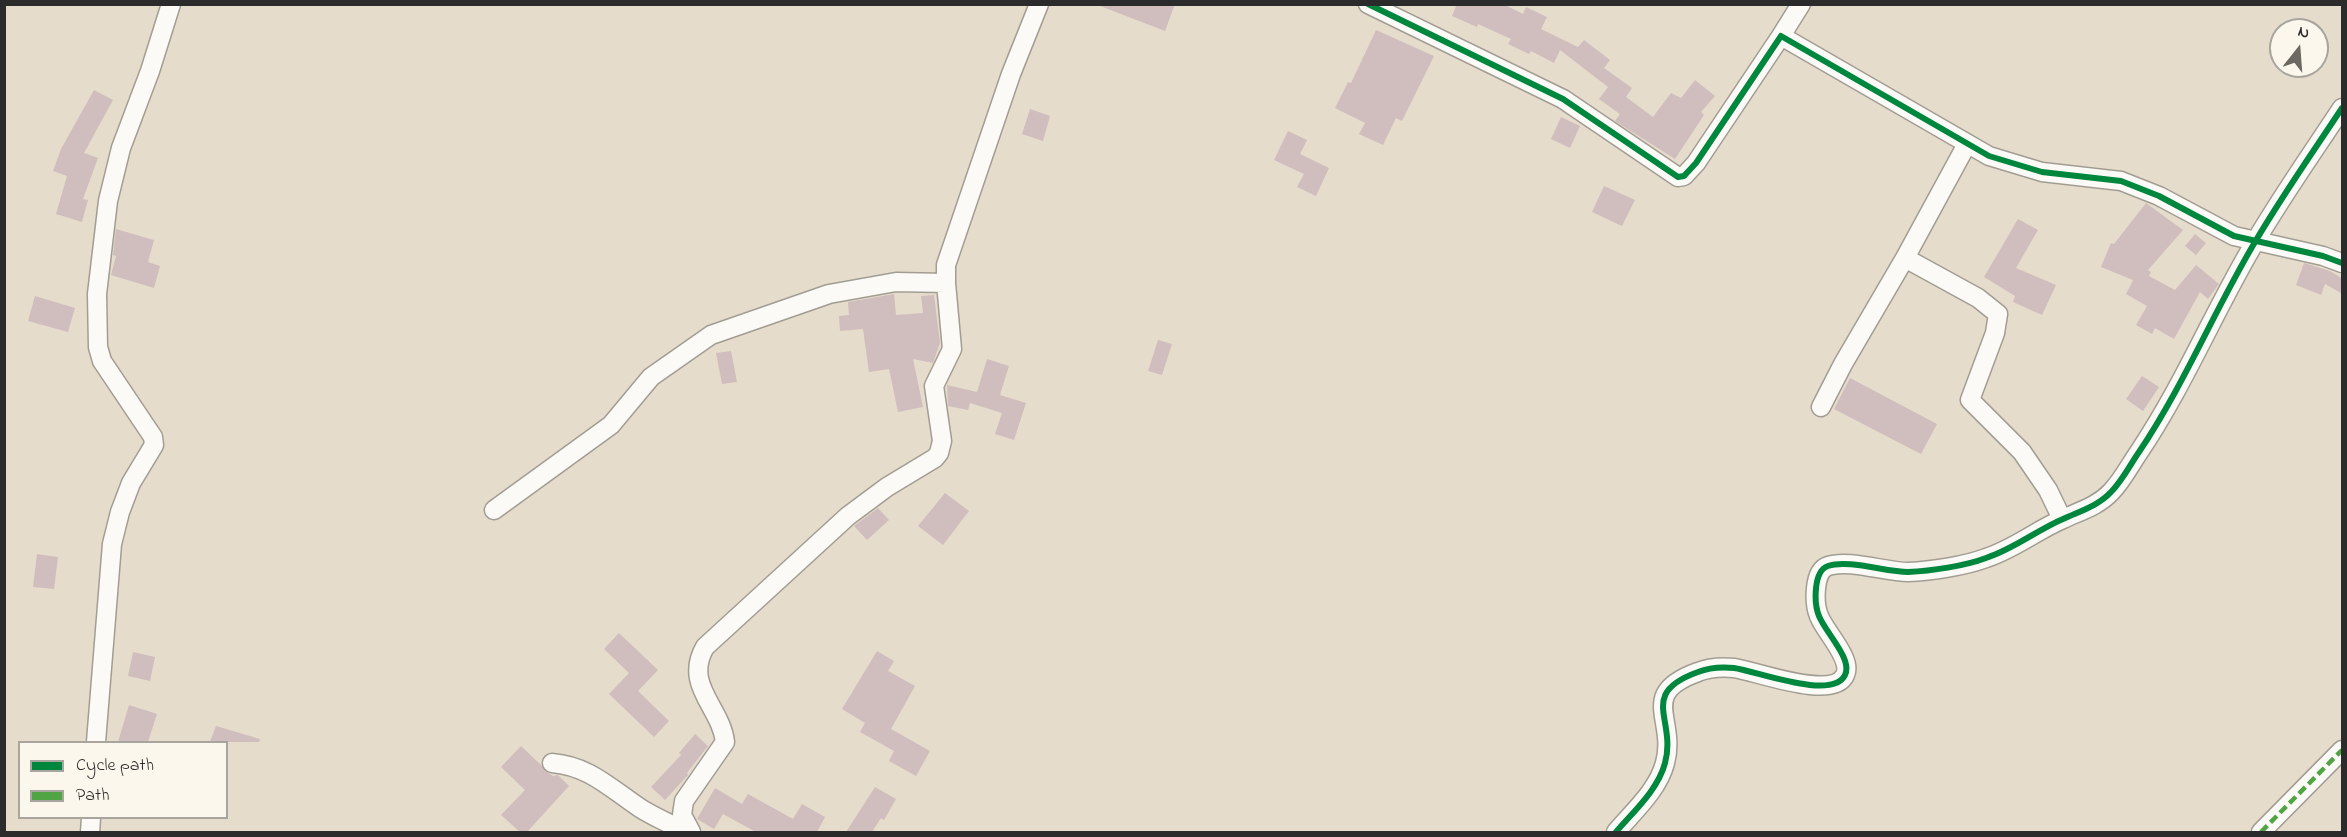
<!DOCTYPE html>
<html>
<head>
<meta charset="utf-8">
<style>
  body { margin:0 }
  #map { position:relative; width:2347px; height:837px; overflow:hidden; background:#e6dccc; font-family:"Indie Flower",sans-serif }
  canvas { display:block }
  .frame { position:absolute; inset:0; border:6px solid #2b2b2b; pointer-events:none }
  .legend { position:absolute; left:18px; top:741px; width:210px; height:78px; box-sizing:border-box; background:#fbf7ec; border:2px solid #a8a59f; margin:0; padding:8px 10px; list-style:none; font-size:18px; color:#2b2b2b }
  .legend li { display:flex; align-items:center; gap:12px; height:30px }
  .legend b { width:30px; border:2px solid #a8a59f }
  .north { position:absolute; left:2269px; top:18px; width:60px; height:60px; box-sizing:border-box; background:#fbf7ec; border:2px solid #a8a59f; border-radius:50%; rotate:17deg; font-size:16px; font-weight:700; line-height:24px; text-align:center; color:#2b2b2b }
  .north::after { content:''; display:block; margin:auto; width:21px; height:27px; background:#6c6963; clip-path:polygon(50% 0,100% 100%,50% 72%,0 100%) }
</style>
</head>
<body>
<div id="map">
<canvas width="2347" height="837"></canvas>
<div class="frame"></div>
<ul class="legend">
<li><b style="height:8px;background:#00873e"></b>Cycle path</li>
<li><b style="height:8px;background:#51a443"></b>Path</li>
</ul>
<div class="north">N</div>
</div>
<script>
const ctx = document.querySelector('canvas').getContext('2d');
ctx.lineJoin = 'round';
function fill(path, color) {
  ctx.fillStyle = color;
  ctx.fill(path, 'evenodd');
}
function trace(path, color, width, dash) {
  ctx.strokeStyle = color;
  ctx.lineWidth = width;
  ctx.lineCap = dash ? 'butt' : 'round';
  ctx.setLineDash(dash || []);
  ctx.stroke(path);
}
const building = new Path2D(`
  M1095,4h80l-10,27z
  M1457,4h46l20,10 3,-7 21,10 -6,12 37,18 6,-7 26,20 -6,8 28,20 -6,9 27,20 18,-24 10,5 14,-18 20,16 -14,16 3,3 -29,44 -60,-38 5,-7 -21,-15 9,-12 -48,-37 -6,13 -23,-12 -2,3 -21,-10 3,-5 -33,-15 -1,3 -25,-11z
  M1376,30l58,26 -32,65 -6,-3 -13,27 -24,-11 6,-11 -30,-15 13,-26 3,1z
  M94,90l19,10 -29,53 14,5 -15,41 5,1 -6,22 -26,-8 11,-38 -14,-5 8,-22z
  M1030,109l20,7 -7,25 -21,-7z
  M1561,117l19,9 -10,22 -19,-9z
  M1288,131l19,9 -7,14 29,14 -13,28 -19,-9 7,-13 -30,-14z
  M1604,186l31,14 -13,26 -30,-14z
  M2146,203l37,27 -35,40 3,2 -2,4 26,14 21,-25 23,19 -11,15 -8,-7 -26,47 -19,-11 -3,6 -16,-9 11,-19 -21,-12 7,-14 -32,-13 10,-24 3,1z
  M2018,219l20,11 -22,38 40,17 -14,30 -29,-13 2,-6 -31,-19z
  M116,229l38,11 -6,22 12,4 -6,22 -43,-13 5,-19 -3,-1z
  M2195,234l11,9 -10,12 -11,-9z
  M2304,263l26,8 13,8v15l-18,-10 -4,11 -25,-10z
  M894,294l2,21 27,-2 -2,-17 13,-1 6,48 -7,20 -20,-4 10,48 -25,5 -9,-43 -20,3 -6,-43 -23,2 -1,-15 10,-1 -1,-13z
  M35,296l40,12 -7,24 -40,-11z
  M1158,340l14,4 -10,31 -14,-4z
  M731,351l6,31 -15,2 -6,-31z
  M987,359l22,7 -9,29 26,8 -12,37 -19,-6 7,-21 -32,-10 -2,7 -20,-4 -1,-21 30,7z
  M2142,376l17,11 -16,24 -17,-12z
  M1850,378l87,46 -16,30 -87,-45z
  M945,493l24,18 -26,34 -25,-19z
  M878,508l11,12 -22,20 -13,-14z
  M37,554l21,3 -4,32 -21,-2z
  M619,633l39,37 -20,21 31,30 -15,16 -45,-43 20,-21 -25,-24z
  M877,651l17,10 -6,10 27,15 -24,43 39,22 -14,25 -27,-15 5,-10 -34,-19 5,-9 -23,-14z
  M133,652l22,5 -5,24 -22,-5z
  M129,705l28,9 -9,28h-30z
  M216,726l44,13 -1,3h-49z
  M695,734l13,12 -21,27 1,2 -23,25 -14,-13 30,-32 -2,-2z
  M521,746l20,19 4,6 8,5 5,-1 11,11 -42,46h-7l-19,-17 24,-25 -24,-23z
  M875,787l21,12 -12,21 -3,-2 -9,14h-26z
  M715,788l27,16 6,-10 45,25 9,-15 23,13 -8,15h-61l-33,-18 -9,15 -17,-10z`);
const street = new Path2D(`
  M1368,4l195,95 115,78 6,-1 12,-13 85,-127 208,120 53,16 79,9 38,15 75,40 89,20 19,7
  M1781,36l20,-32
  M1905,258l73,40 20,16 -3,19 -25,67 52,52 26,38 14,29
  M1821,407l22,-43 62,-106 62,-114
  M494,510l117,-85 40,-48 60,-42 118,-41 67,-12 50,1
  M96,742l16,-198 8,-32 11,-29 23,-38 -1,-8 -51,-76 -4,-14 -1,-53 11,-93 13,-53 29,-77 21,-67
  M552,763c37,3 58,25 88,45 14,9 31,16 46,24
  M90,832l1,-14
  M691,832l-9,-17 2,-14 41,-59c-4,-35 -42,-57 -20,-95l143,-131 39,-29 48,-29 4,-5 3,-12 -8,-55 18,-37 -6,-66v-18l65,-191 28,-70
  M1616,832c17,-20 42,-42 49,-69 12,-44 -28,-69 33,-91 10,-4 25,-5 36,-4 22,3 99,33 111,7 8,-16 -20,-43 -26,-59 -5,-12 -6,-45 9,-50 20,-7 58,6 80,6 23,-1 57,-6 78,-14 28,-9 51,-28 77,-39 17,-8 35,-13 48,-27 11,-11 19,-27 28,-40 45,-67 75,-141 116,-210 27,-46 58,-90 87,-134
  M2261,832l81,-82`);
const quiet = new Path2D(`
  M2261,832l81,-82`);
const cycleway = new Path2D(`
  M1368,4l195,95 115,78 6,-1 12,-13 85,-127 208,120 53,16 79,9 38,15 75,40 89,20 19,7
  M1616,832c17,-20 42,-42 49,-69 12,-44 -28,-69 33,-91 10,-4 25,-5 36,-4 22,3 99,33 111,7 8,-16 -20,-43 -26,-59 -5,-12 -6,-45 9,-50 20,-7 58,6 80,6 23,-1 57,-6 78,-14 28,-9 51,-28 77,-39 17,-8 35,-13 48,-27 11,-11 19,-27 28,-40 45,-67 75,-141 116,-210 27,-46 58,-90 87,-134`);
fill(building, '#d0bdbd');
trace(street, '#a29d93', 21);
trace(street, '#fbfaf7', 18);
trace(quiet, '#51a443', 4.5, [9, 4.5]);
trace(cycleway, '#00873e', 6);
</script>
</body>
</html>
